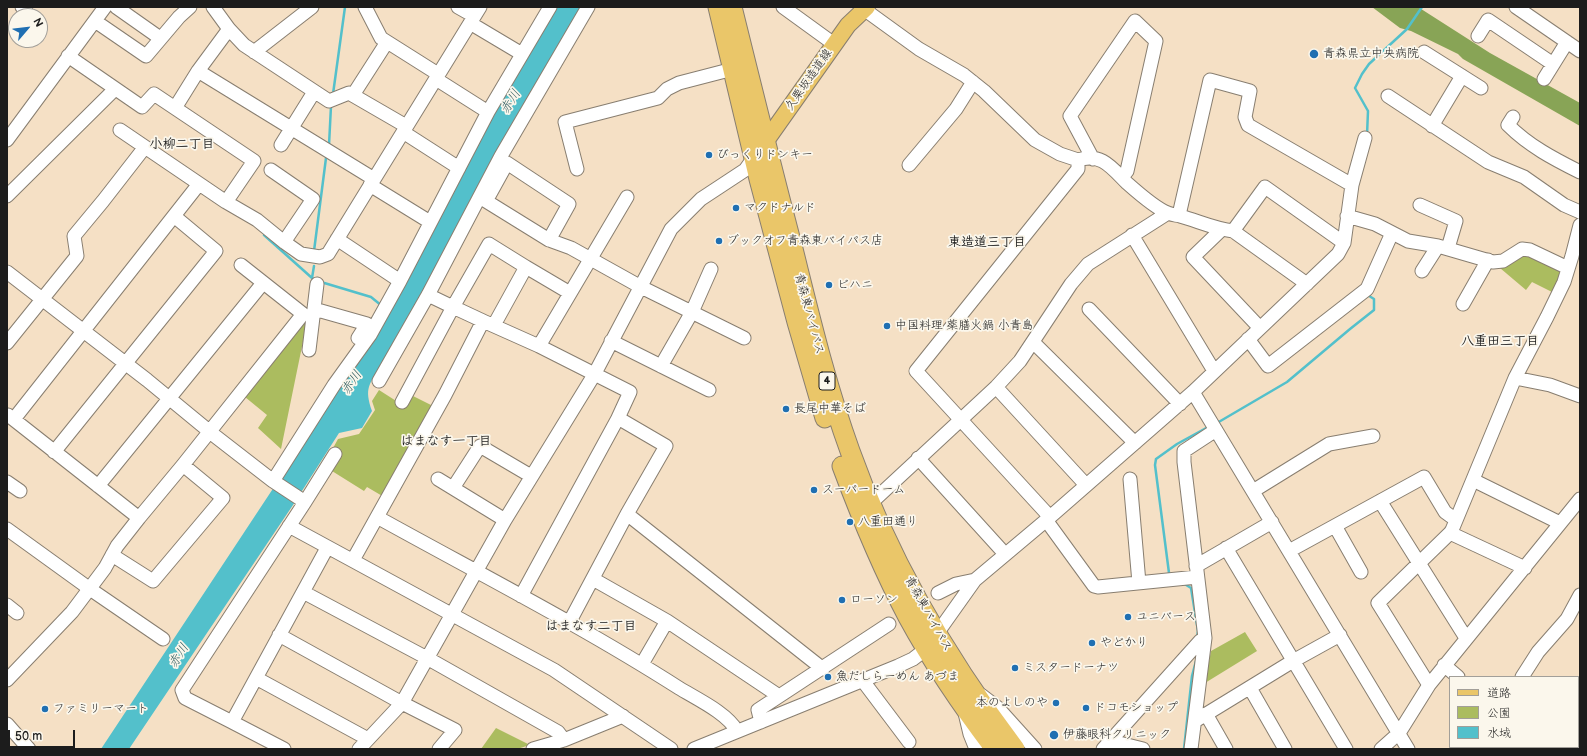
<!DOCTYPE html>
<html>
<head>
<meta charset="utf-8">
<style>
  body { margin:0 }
  #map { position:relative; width:1587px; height:756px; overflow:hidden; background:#f5e0c5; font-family:"Balsamiq Sans","Klee One",sans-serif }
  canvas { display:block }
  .frame { position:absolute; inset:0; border:8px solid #1c1c1c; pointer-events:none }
  .legend { position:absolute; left:1449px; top:676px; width:130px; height:72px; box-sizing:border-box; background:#fbf7ec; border:1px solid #a29f99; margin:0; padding:5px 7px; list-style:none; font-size:12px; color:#1c1c1c }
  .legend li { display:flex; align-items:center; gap:8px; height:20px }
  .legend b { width:20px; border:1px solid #a29f99 }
  .north { position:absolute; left:8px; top:8px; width:40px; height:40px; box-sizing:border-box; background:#fbf7ec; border:1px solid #a29f99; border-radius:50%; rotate:62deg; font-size:11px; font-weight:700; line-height:16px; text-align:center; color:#1c1c1c }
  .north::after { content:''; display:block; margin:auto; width:14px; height:18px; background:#1f6fb2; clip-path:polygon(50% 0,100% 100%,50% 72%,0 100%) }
  .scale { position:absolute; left:8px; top:730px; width:67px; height:18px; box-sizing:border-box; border:2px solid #1c1c1c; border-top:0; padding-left:5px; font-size:12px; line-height:14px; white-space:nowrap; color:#1c1c1c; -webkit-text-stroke:3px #fbf7ec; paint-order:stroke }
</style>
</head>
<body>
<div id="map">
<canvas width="1587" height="756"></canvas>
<div class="frame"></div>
<ul class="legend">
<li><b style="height:5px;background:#eac669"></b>道路</li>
<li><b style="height:11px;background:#abbc5f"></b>公園</li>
<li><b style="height:11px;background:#53c0cb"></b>水域</li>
</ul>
<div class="north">N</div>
<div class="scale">50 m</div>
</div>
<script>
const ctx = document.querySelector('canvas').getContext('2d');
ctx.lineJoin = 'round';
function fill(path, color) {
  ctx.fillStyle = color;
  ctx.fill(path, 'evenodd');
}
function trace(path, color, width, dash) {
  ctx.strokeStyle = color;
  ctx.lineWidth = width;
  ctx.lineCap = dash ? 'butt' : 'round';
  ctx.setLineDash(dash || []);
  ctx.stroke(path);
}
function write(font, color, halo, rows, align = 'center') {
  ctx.font = font + ' "Balsamiq Sans","Klee One",sans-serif';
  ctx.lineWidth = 3.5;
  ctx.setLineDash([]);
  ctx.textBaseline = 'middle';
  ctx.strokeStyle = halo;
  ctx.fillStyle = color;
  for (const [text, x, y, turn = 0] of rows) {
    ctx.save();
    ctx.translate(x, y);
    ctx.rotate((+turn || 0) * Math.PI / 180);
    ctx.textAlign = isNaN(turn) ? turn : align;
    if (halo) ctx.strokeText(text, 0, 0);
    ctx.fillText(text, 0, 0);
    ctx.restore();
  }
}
const green = new Path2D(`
  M1527,254l36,19 -9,20 -22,-11 -6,8 -26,-22 17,-10z
  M303,320l4,2 -26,127 -23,-21 9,-13 -22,-18z
  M379,390l25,16 7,-11 22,11 -49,91 -17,-10 -3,4 -32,-20v-21l6,-11 21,-5 16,-24 -3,-9z
  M1245,632l12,19 -52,32 6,-32z
  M496,728l34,17 -13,4h-36z`);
const forest = new Path2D(`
  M1372,7h46l72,46 90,50v23l-117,-67 -5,-5 -47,-23 -11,-3z`);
const water = new Path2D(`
  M553,7h29l-200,358c-13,19 -18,23 -10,46l-10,17 -23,5 -46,72 -164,244h-28l214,-324z`);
const stream = new Path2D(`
  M333,94l12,-87
  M1367,135l1,-24 -13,-23 7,-14 7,-10 38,-35 15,-22
  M329,145l2,-39
  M264,235l48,43 4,2
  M314,251l12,-93
  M312,278l2,-12
  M321,282l50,15 11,9
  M1217,423l70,-41 63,-53 24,-19v-11l-8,-5
  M1171,574l-2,-1 -14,-108 1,-6 21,-15 31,-17
  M1183,583l8,5 7,43 -1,7
  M1184,749l8,-73 4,-15`);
const minor = new Path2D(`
  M22,7l4,4
  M116,7l44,31
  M213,7l16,22 15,16 85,56 20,-8 57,33
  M365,7l16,31 57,36
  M458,7l16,9
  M783,7l51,37
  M861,7l58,42 45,26 20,16 51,49 25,14 18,6c23,-8 34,8 49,23 9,8 30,26 41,30 4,2 8,2 12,3 18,5 35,13 53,15l74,53
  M1516,7l64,44
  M95,21l51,35 33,-39 11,-10
  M470,23l52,31
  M1478,36l10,-16 65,44
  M254,52l58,-45
  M1424,52l57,36
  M68,56l74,51 12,-13 100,67 -28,41
  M198,71l176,108
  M436,79l52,33
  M1544,79l23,-37
  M353,95l34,-53
  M1388,96l100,66 36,15 40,28 16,7
  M175,108l23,-37 31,-42
  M1513,117l-5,8c21,21 46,34 72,47
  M1432,126l30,-50
  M120,130l106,72 31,18 27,22 17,12 19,3 8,-3 152,-247
  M403,132l56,36
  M7,140l98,-133
  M281,145l33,-53
  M1093,159l-23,-43 65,-95 21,20 -29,130 -5,6
  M909,165l47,-56 17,-27
  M577,169l-12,-47 93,-24 9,-9 12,-6 54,-14
  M271,170l42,29 -29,43
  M370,185l60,37
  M7,196l108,-107
  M1420,205l36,16 -8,27
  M1179,215l31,-135 40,11 -5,26 3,8 104,60
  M1347,216l28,8 33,17 30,5 55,16 10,-1 19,-12 8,1 38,18
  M1221,230l-28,27 67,71
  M1233,231l32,-44 79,56
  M1132,235l82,136
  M337,239l63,42
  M549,240l20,-36 -62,-41 -21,38 63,39 22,8 70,39 103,51
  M526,267l44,26
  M1422,271l16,-25
  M7,272l140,108 68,56 58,45 32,21
  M1463,304l25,-44
  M314,309l53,15 -9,14
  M1089,309l91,95
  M483,321l-30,-14 36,-63 37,23 -32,58
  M1248,339l20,27 99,-77 25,-56
  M611,341l98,49
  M1033,342l102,101
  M7,343l70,-87 -3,-20 29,-35 42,-54
  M539,346l88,-149
  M309,350l8,-66
  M661,366l31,-54 19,-43
  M1515,378l35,7 30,11
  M379,381l49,-86 73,-139 87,-149
  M996,387l90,98
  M1193,392l215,357
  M402,402l51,-95 -25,-12
  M8,415l131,103
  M14,419l185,-235
  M54,452l162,-201 -42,-35
  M918,458l87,96
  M438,479l67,41
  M1130,479l9,104
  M1473,480l87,43
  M273,481l61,-96 36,-50 30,-54 88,-169 62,-105
  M7,482l13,9
  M98,486l165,-203
  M453,488l27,-42 51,30
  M1253,491l76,-47 44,-8
  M1380,501l86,137
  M871,503l125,-116 24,-26 51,-77 17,-20 80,-51
  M627,514l196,155
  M377,517c101,56 205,109 302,171 18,11 48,25 58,43
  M1050,517l-134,-146 162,-202v-9
  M1046,520l48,66 4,1 99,-10
  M289,526l265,144 117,79
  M1335,526l26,46
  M7,529l83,60 73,50
  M1450,533l75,35
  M1226,548l120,201
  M1289,551l135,-74 21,35 11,8
  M112,555l41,26 70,-83 -40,-33
  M353,560l92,-165 38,-74 56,25 91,46 -12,26 48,28 -39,68 -58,109
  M1196,566l76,-44
  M593,579l74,42 112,75
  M303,592l124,66 131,74 6,8
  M938,593l18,-9 19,-4
  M521,596l97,-178
  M7,605l10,8
  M279,635l123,68 53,27 -16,19
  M642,664l25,-43
  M1444,665l14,12
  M1522,677l16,-25 29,-33 13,-24
  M256,678l112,61
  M7,680l65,-68 33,-44 12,-22 22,-28 44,-53 120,-151 -62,-49
  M863,681l46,61
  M1429,685l-51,-82 72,-70 2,-3 63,-152 32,-61 17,-35 8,-26 8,-31
  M1250,688l35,61
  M981,695l17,13 37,41
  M1578,700h2
  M965,713l5,21 6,15
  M1206,714l20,35
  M1195,721l98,-60 47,-26
  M232,722l-47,-24 -3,-8 123,-188 30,-48
  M761,722l-3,-12 131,-86
  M7,724l22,25
  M1111,741l32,8
  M1500,747l1,2
  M284,749l-52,-27 95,-174
  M359,749l43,-46 103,-183 89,-145 77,-146 30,-30 44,-29 10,-14
  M533,749l31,-9 59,-24
  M694,749l204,-83 15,-7 13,-10 49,-69 75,-63 143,-125 145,-138 6,-11 8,-58 13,-47
  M1103,749l97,-108 5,-3
  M1191,749l14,-111 -21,-176v-11l32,-21
  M1381,749l18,-16 30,-48 151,-186`);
const major = new Path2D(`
  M761,148l87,-123 19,-18`);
const highway = new Path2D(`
  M718,7l41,172 38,143 28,96
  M732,7c20,81 40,162 61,242 17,68 33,136 57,202 38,107 97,208 165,298
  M842,466c19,51 40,102 66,151 25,46 55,90 87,132`);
const markers = [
  [1314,54,5,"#1f6fb2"],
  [709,155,4,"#1f6fb2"],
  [736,208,4,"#1f6fb2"],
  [719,241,4,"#1f6fb2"],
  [829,285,4,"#1f6fb2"],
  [887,326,4,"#1f6fb2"],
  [786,409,4,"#1f6fb2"],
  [814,490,4,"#1f6fb2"],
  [850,522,4,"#1f6fb2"],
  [842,600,4,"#1f6fb2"],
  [1128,617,4,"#1f6fb2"],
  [1092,643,4,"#1f6fb2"],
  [1015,668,4,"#1f6fb2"],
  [828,677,4,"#1f6fb2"],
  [1056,703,4,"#1f6fb2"],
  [1086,708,4,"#1f6fb2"],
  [45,709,4,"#1f6fb2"],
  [1054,735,5,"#1f6fb2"]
];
const shields = [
  [827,381,16]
];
const shieldNames = [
  ["4",827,381]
];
const poiNames = [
  ["青森県立中央病院",1323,54],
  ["びっくりドンキー",717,155],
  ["マクドナルド",744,208],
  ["ブックオフ青森東バイパス店",727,241],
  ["ビハニ",837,285],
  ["中国料理 薬膳火鍋 小青島",895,326],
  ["長尾中華そば",794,409],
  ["スーパードーム",822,490],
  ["八重田通り",858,522],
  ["ローソン",850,600],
  ["ユニバース",1136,617],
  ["やどかり",1100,643],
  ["ミスタードーナツ",1023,668],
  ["魚だしらーめん あづま",836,677],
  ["本のよしのや",1048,703,"right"],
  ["ドコモショップ",1094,708],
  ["ファミリーマート",53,709],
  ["伊藤眼科クリニック",1063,735]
];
const streetNames = [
  ["久栗坂造道線",809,80,-55],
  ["青森東バイパス",809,314,75],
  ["青森東バイパス",928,614,61]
];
const waterNames = [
  ["赤川",511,102,-58],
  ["赤川",352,383,-56],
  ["赤川",179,656,-57]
];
const neighbourhoodNames = [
  ["小柳二丁目",182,145],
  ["東造道三丁目",987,243],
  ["八重田三丁目",1500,342],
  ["はまなす一丁目",446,442],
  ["はまなす二丁目",591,627]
];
fill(green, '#abbc5f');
fill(forest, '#88a456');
fill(water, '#53c0cb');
trace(stream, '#53c0cb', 2.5);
trace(minor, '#887e70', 15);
trace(major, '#887e70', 18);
trace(highway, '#887e70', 21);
trace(minor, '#fff', 13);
trace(major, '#eac669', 16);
trace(highway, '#eac669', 19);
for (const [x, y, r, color] of markers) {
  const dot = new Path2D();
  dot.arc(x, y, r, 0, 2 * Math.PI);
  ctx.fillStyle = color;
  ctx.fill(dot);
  trace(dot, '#fbf7ec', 1.5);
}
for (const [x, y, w] of shields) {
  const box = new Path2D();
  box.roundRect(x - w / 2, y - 9, w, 18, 3);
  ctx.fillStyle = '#fbf7ec';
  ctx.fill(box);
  trace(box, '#1c1c1c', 1);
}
write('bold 11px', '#1c1c1c', null, shieldNames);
write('12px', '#1c1c1c', '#fbf7ec', poiNames, 'left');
write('12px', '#1c1c1c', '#fbf7ec', streetNames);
write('italic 13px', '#325e62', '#fbf7ec', waterNames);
write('bold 13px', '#1c1c1c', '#fbf7ec', neighbourhoodNames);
</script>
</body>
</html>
